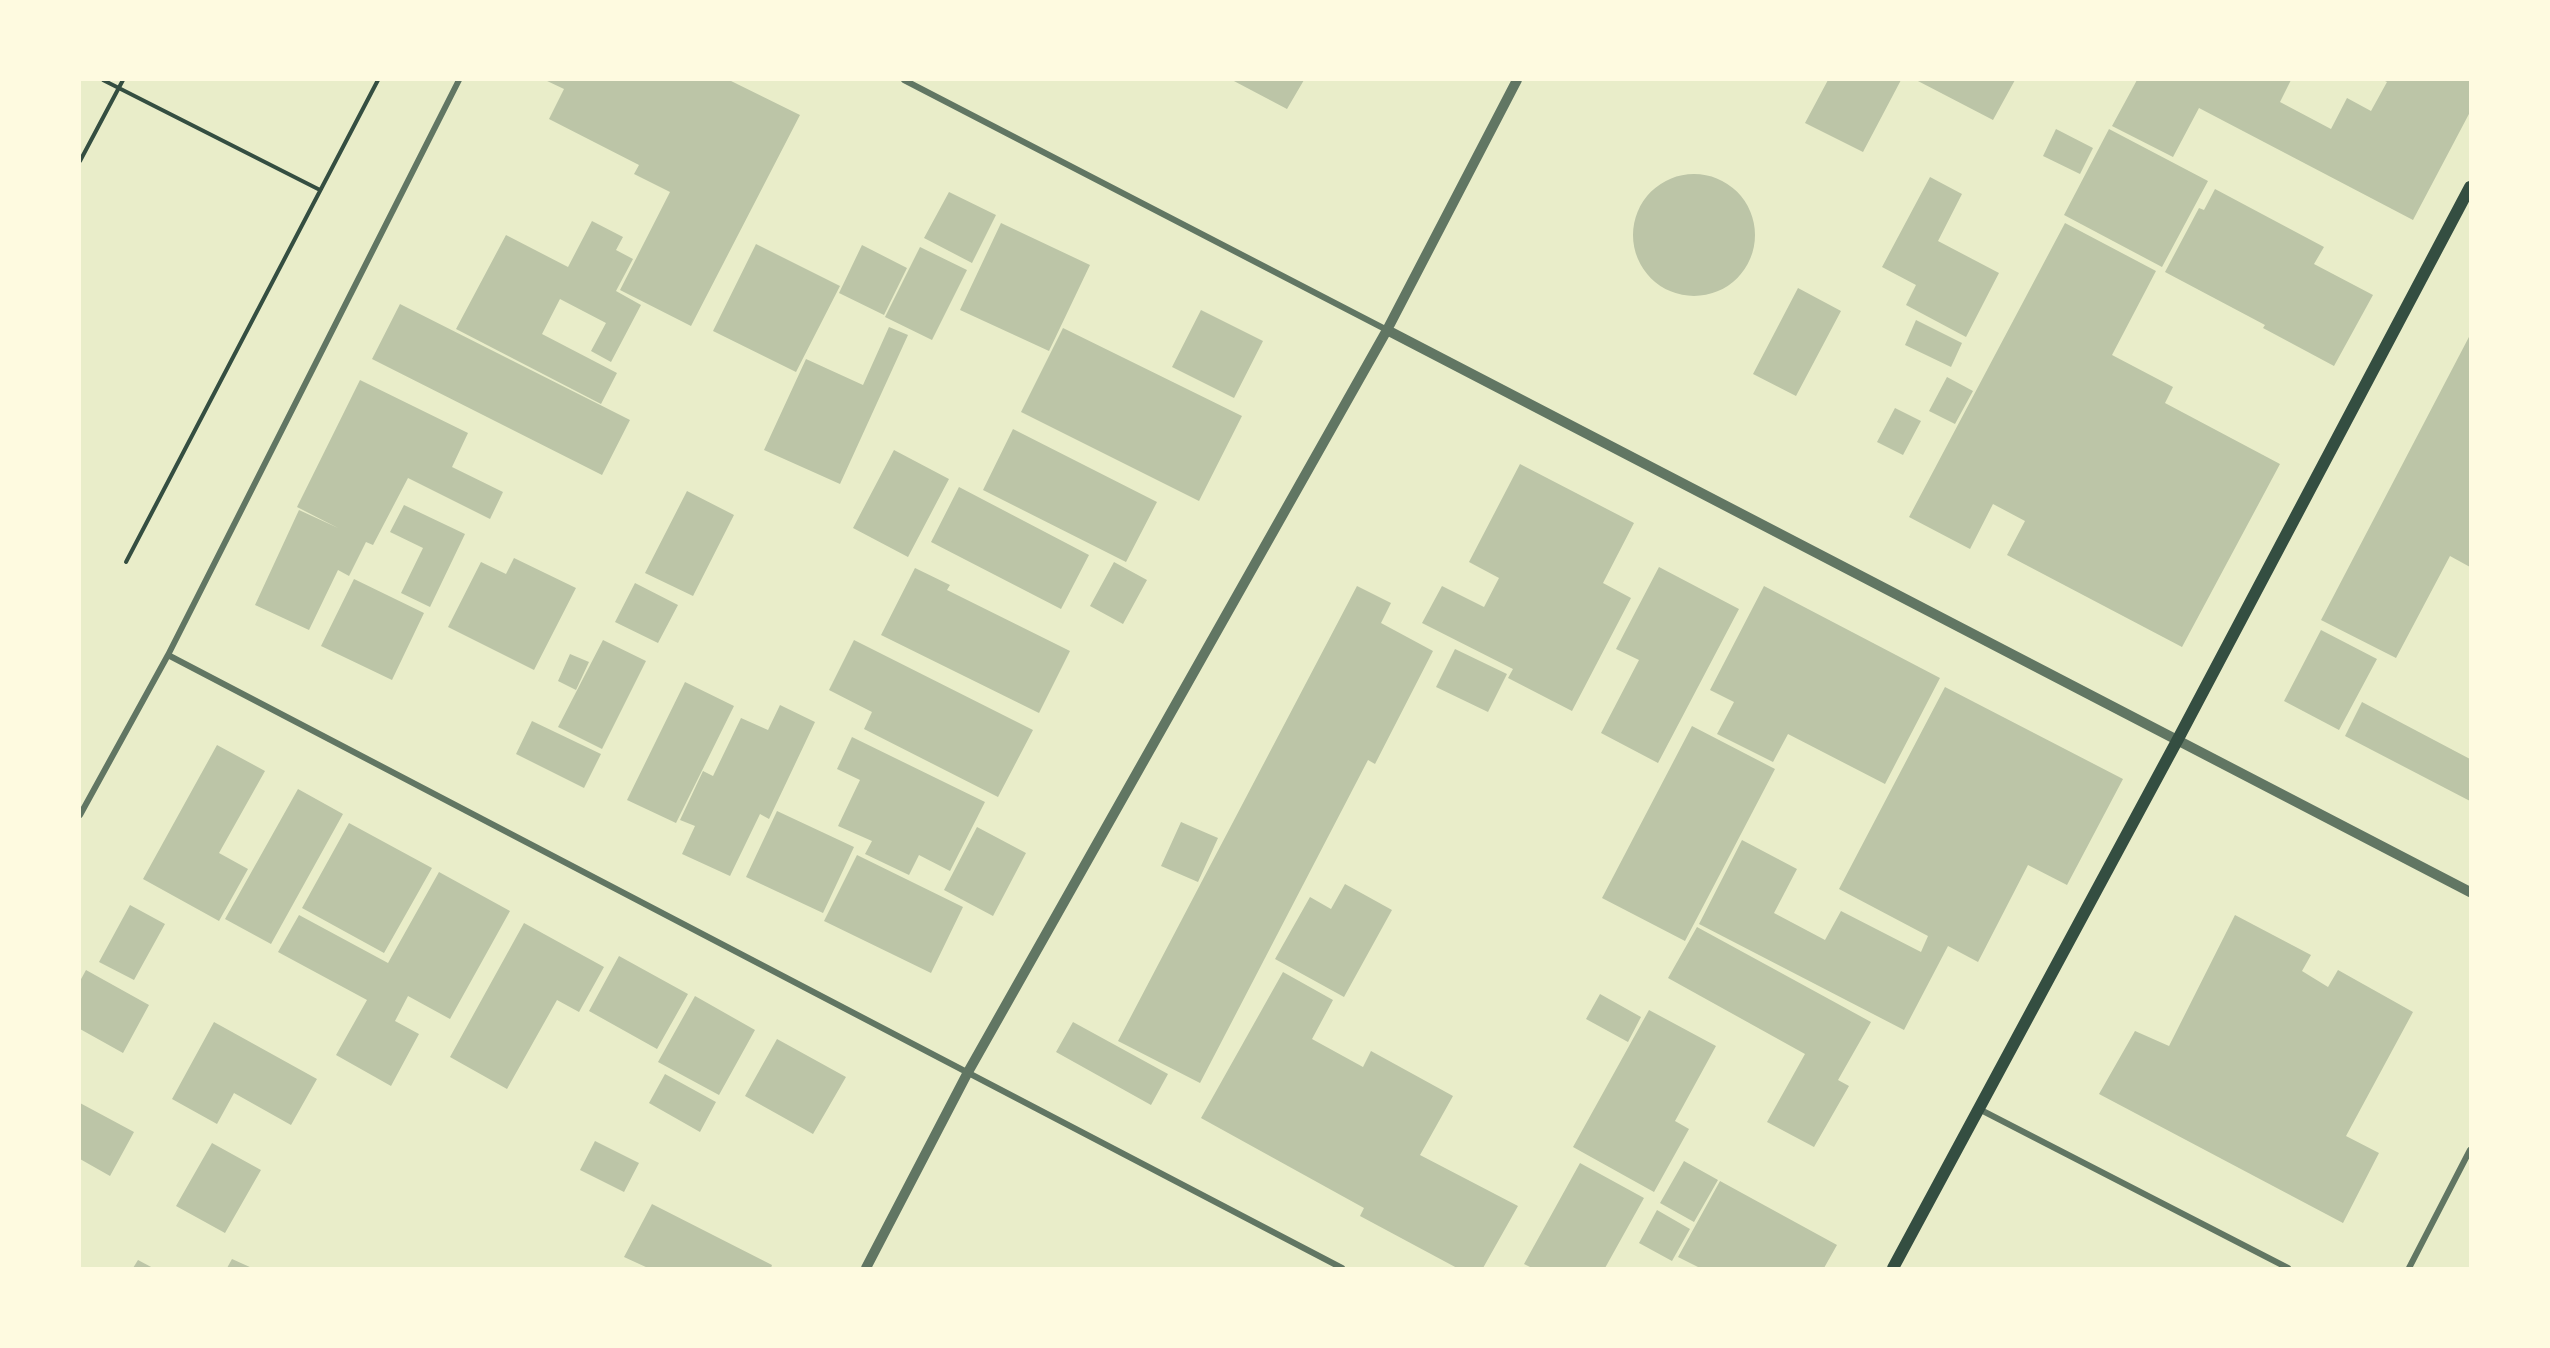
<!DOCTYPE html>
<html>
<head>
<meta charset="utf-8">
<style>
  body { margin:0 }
  #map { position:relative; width:2550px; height:1348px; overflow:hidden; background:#e9edc9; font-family:Lato,sans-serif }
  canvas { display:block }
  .frame { position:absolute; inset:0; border:81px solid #fefae0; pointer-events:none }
</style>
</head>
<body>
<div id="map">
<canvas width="2550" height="1348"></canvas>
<div class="frame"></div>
</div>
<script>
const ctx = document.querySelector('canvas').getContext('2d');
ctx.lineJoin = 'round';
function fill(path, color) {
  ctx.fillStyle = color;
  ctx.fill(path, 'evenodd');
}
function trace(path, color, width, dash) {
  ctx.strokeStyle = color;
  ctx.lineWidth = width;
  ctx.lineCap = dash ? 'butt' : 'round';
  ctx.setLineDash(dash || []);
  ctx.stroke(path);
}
const building = new Path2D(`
  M545,80h184l71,35 -109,211 -71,-36 50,-98 -36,-18 5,-9 -90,-46 15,-30z
  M1232,80h72l-17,29z
  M1828,80h73l-38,72 -58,-29z
  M1916,80h99l-22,40z
  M2137,80h154l-11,22 51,27 16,-31 24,13 16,-29 -4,-2h87v32l-57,108 -214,-112 -26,49 -61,-31z
  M2056,129l37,19 -13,26 -37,-18z
  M2109,129l99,52 -46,86 -98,-52z
  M1633 235a61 61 0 1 1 122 0a61 61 0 1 1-122 0Z
  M1930,177l32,17 -24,47 61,32 -33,64 -60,-32 10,-20 -34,-18z
  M2215,189l109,58 -10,17 59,31 -39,71 -71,-38 2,-3 -100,-53 34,-64 5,2z
  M949,192l47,23 -24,48 -48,-25z
  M592,221l31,16 -7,13 17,9 -17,32 25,14 -30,57 -20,-11 15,-28 -46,-24 -18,35 75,39 -16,31 -145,-75 50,-94 62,32z
  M1001,223l89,42 -41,86 -89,-41z
  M2065,223l91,48 -44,84 61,32 -8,16 115,61 -98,183 -175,-92 18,-34 -32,-17 -23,45 -61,-32z
  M756,244l84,42 -44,86 -83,-41z
  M862,245l45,23 -23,47 -45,-22z
  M920,247l47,23 -35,70 -47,-23z
  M1798,288l43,23 -45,85 -43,-22z
  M400,304l230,116 -28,55 -230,-116z
  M1201,310l62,31 -29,57 -62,-31z
  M1916,320l46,23 -11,24 -46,-22z
  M889,327l19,8 -68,149 -76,-34 42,-91 57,26z
  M1063,328l179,88 -43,85 -178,-89z
  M2470,335v232l-20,-11 -54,102 -75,-38z
  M1947,377l26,14 -18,33 -26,-13z
  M360,380l108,53 -16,34 51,25 -13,27 -82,-41 -35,67 -7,-3 -17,34 -11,-6 -29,60 -54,-25 44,-95 39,18 -41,-21z
  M1895,408l26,13 -18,34 -26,-13z
  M1013,429l144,73 -31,60 -143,-72z
  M894,450l55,29 -41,78 -55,-29z
  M1520,464l114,59 -31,60 28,15 -59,113 -64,-33 5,-9 -91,-46 20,-37 42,21 15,-29 -30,-16z
  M959,487l130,68 -28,54 -130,-67z
  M687,491l47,24 -41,81 -48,-23z
  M404,505l61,29 -35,73 -29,-14 22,-45 -33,-16z
  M514,558l62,30 -42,82 -86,-43 33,-65 25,12z
  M1114,562l33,18 -24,44 -33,-18z
  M1659,567l80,42 -81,154 -57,-30 38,-73 -23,-11z
  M915,568l35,17 -3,5 123,61 -31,62 -158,-78z
  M354,579l70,34 -32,67 -71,-34z
  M635,583l43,22 -20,38 -43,-21z
  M1357,586l34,17 -10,20 52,28 -58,113 -7,-4 -168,323 -82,-42z
  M1764,586l176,92 -55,106 -97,-50 -15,28 -56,-28 17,-32 -24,-12z
  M2321,630l56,29 -38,71 -55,-29z
  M603,640l43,21 -44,88 -44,-22z
  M854,640l179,90 -35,67 -134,-68 8,-17 -43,-22z
  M1455,649l52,25 -19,38 -52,-25z
  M570,654l19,8 -13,28 -18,-9z
  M685,682l49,24 -58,117 -49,-23z
  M1945,687l178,92 -56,106 -39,-20 -50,97 -30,-16 -44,84 -205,-106 43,-84 55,29 -23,44 51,27 16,-29 80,41 7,-16 -89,-47z
  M2362,702l108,57v42l-125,-65z
  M780,705l35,17 -46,97 -9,-5 -30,62 -48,-22 13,-28 -15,-6 23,-49 10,5 28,-58 27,12z
  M532,721l69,33 -17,34 -68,-34z
  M1692,726l83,43 -90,172 -83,-43z
  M852,737l133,65 -35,69 -31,-16 -10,20 -44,-21 7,-13 -34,-15 22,-46 -23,-11z
  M217,745l48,26 -46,82 29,16 -29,52 -76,-42z
  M298,789l45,25 -72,130 -46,-25z
  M777,811l77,36 -31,66 -77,-36z
  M1181,822l37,16 -20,44 -37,-16z
  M349,823l83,45 -48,85 -82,-45z
  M977,827l49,26 -33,63 -49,-26z
  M857,855l106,52 -32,66 -107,-52z
  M439,872l71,39 -60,108 -42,-23 -13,25 24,13 -28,52 -55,-31 31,-55 -89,-48 21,-37 89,48z
  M1345,884l47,26 -48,87 -69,-38 35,-62 21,12z
  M130,905l35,19 -31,56 -35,-18z
  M2235,915l76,40 -9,16 26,16 10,-17 75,42 -67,124 33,17 -36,70 -244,-129 36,-63 34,15z
  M524,923l80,44 -25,45 -22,-12 -50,89 -57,-32z
  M1697,927l174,95 -33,58 11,6 -35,61 -47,-25 38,-68 -137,-76z
  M619,956l69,38 -31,55 -68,-38z
  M86,970l63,35 -26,48 -43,-24v-48z
  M1283,972l50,28 -21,39 51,28 8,-16 82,45 -33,59 98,51 -35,62h-26l-97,-52 4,-8 -163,-90z
  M1600,994l41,23 -13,25 -42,-23z
  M695,996l60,34 -36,65 -61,-33z
  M1649,1010l67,36 -41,75 14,8 -35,63 -81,-45z
  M214,1022l103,57 -26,46 -57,-32 -17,31 -45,-25z
  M1073,1022l95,52 -17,31 -95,-53z
  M777,1039l69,38 -33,57 -68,-38z
  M665,1074l51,28 -16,30 -51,-29z
  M80,1103l54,29 -24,44 -30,-17z
  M595,1141l44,22 -15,29 -44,-22z
  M212,1143l49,27 -36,63 -49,-27z
  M1684,1161l34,19 -24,42 -34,-19z
  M1580,1163l64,35 -39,70h-73l-8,-4z
  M1720,1181l117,64 -13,23h-124l-22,-11z
  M652,1204l120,61 -1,3h-123l-24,-11z
  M1657,1210l33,19 -18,32 -33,-18z
  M232,1259l20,9h-25z
  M138,1260l15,8h-20z`);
const path = new Path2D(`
  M103,80l217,110
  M80,161l43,-81
  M126,562l252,-482`);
const minor = new Path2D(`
  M904,80l483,250
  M168,655l1174,613
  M80,815l88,-160 291,-575
  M1979,1109l309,159
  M2409,1268l61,-118`);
const tertiary = new Path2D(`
  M1387,330l1083,562
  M866,1268l102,-196 419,-742 130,-250`);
const secondary = new Path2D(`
  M1893,1268l285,-529 292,-552`);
fill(building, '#bcc5a7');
trace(path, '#344e41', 4);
trace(minor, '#617663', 6);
trace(tertiary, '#617663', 10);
trace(secondary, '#344e41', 12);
</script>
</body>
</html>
